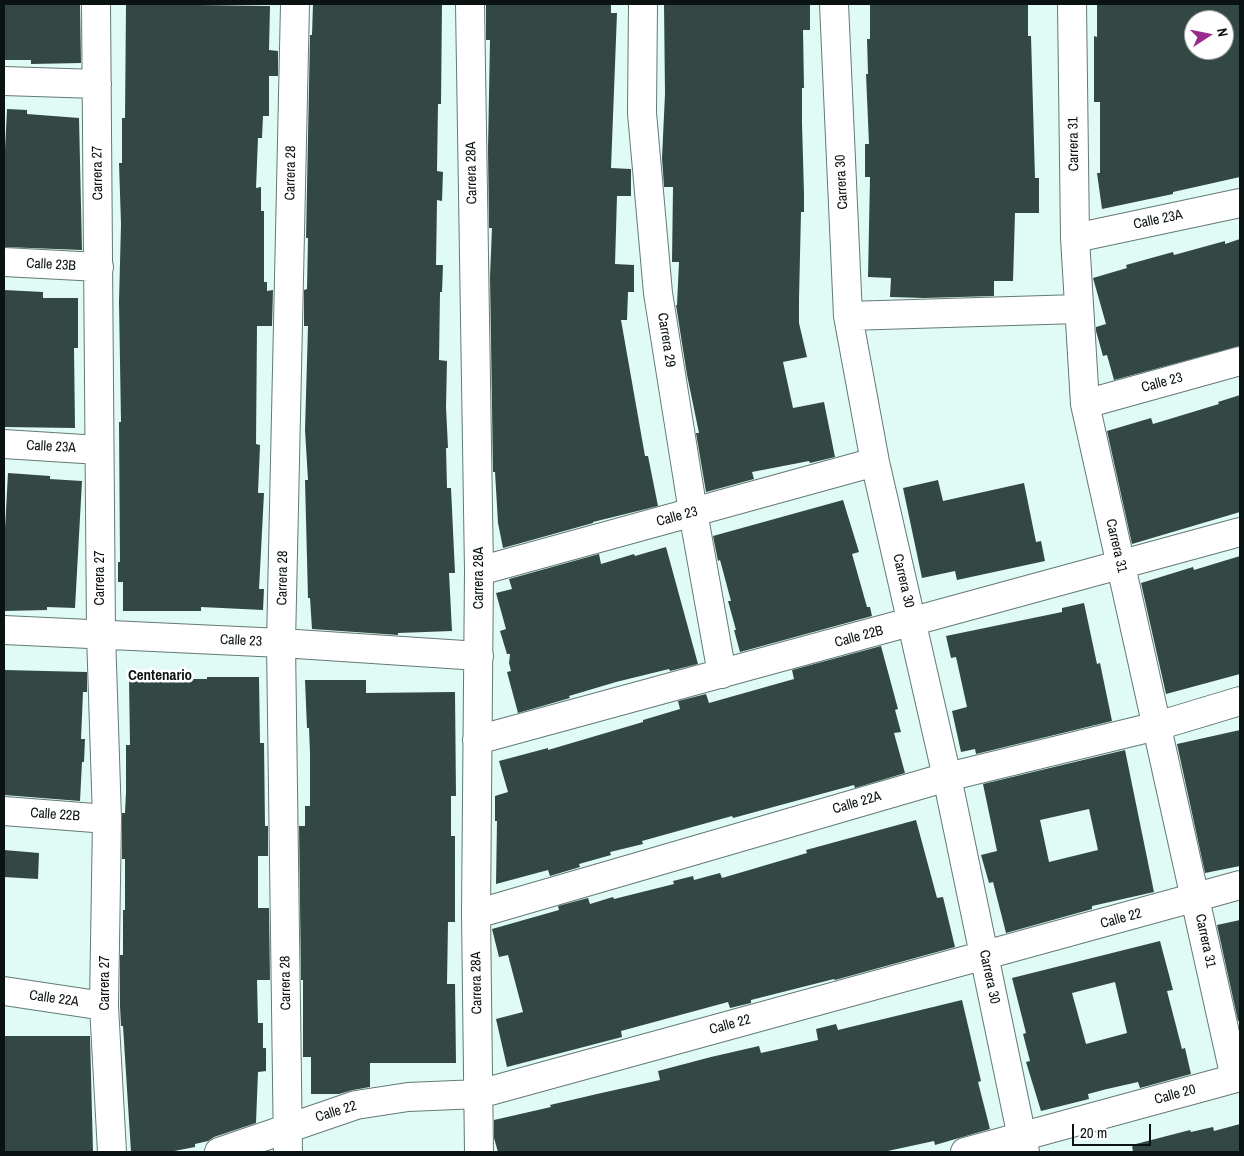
<!DOCTYPE html>
<html>
<head>
<meta charset="utf-8">
<style>
  body { margin:0 }
  #map { position:relative; width:1244px; height:1156px; overflow:hidden; background:#e0faf5; font-family:"Archivo Narrow",sans-serif }
  canvas { display:block }
  .frame { position:absolute; inset:0; border:5px solid #0a1311; pointer-events:none }
  .north { position:absolute; left:1184px; top:10px; width:50px; height:50px; box-sizing:border-box; background:#fff; border:1px solid #9da1a0; border-radius:50%; rotate:79deg; font-size:14px; font-weight:700; line-height:20px; text-align:center; color:#0a1311 }
  .north::after { content:''; display:block; margin:auto; width:18px; height:22px; background:#982b8c; clip-path:polygon(50% 0,100% 100%,50% 72%,0 100%) }
  .scale { position:absolute; left:1072px; top:1124px; width:79px; height:22px; box-sizing:border-box; border:2px solid #0a1311; border-top:0; padding-left:6px; font-size:15px; line-height:18px; white-space:nowrap; color:#0a1311; -webkit-text-stroke:4px #fff; paint-order:stroke }
</style>
</head>
<body>
<div id="map">
<canvas width="1244" height="1156"></canvas>
<div class="frame"></div>
<div class="north">N</div>
<div class="scale">20 m</div>
</div>
<script>
const ctx = document.querySelector('canvas').getContext('2d');
ctx.lineJoin = 'round';
function fill(path, color) {
  ctx.fillStyle = color;
  ctx.fill(path, 'evenodd');
}
function trace(path, color, width, dash) {
  ctx.strokeStyle = color;
  ctx.lineWidth = width;
  ctx.lineCap = dash ? 'butt' : 'round';
  ctx.setLineDash(dash || []);
  ctx.stroke(path);
}
function write(font, color, halo, rows, align = 'center') {
  ctx.font = font + ' "Archivo Narrow",sans-serif';
  ctx.lineWidth = 5;
  ctx.setLineDash([]);
  ctx.textBaseline = 'middle';
  ctx.strokeStyle = halo;
  ctx.fillStyle = color;
  for (const [text, x, y, turn = 0] of rows) {
    ctx.save();
    ctx.translate(x, y);
    ctx.rotate((+turn || 0) * Math.PI / 180);
    ctx.textAlign = isNaN(turn) ? turn : align;
    if (halo) ctx.strokeText(text, 0, 0);
    ctx.fillText(text, 0, 0);
    ctx.restore();
  }
}
const building = new Path2D(`
  M4,4h76l1,59 -50,1v-4h-27z
  M126,4l144,2 -1,44 9,1v25h-9v40h-6l-1,22h-4l-2,50 5,-1v24h3v71h3v9l6,-1 -1,36h-15l-1,118 4,1 -2,48h6l-5,96h5l-1,21 -62,-3v4h-78v-29h-5v-20h2l-1,-140h2l-2,-120 2,-78 -2,-61h3v-45h3z
  M313,4h129l-1,100h-3l-1,67 6,1 -1,29 -5,-1 -1,65h7l-1,27h-2l-1,68 8,1 -1,46 2,41h-2l1,40h4l4,85h-6l3,58 -54,2v2l-86,-6 -2,-31h-2l-3,-118h3l-3,-50 3,-104h-4v-36l3,-1 1,-51h-2l4,-203h2z
  M486,4h125v9h6l-6,155 20,1v27h-14l-2,68 19,1v27h-6l-1,28h-6l24,136h3l10,50 -65,16v1l-90,25 -5,-25 -3,-51h-2l-3,-195 2,-49h-3l-1,-79 2,-109h-4z
  M664,4h146v26h-7l1,58h-2v35l2,71v18h-3l-2,87v24l8,34 -24,5 10,46 31,-6 11,55 -25,6 -1,-2 -57,11 2,7 -48,13 -10,-59h3l-12,-58 -11,-70h1l2,-43h-7l1,-75h-9l-2,-29 3,-64z
  M870,4h158v32h3l4,142h4v35h-24l-2,68h-19v15l-70,2 -34,-1 1,-19 -23,-1 2,-100h-5v-33h4l-3,-70h2l-1,-35h3z
  M1097,4h143v173l-67,15v2l-71,15 -5,-36h3v-71h-6v-66l3,1zM1194,20h30v30h-30z
  M7,109l20,1v4l52,4 3,132 -78,-3v-77z
  M1240,239v107l-126,34 -7,-25 -4,1 -7,-25v-4l10,-3 -13,-46 34,-10 -1,-3 47,-13 1,3 51,-14v3z
  M4,290l39,2v6h35v50h-4l1,80 -71,-1z
  M1240,395v117l-108,32 -25,-113 44,-13 2,6 66,-20 -1,-2z
  M8,473l42,3v3l32,2 -7,127 -28,-1v3l-43,1v-64z
  M938,480l5,21 81,-18 12,59 5,-1 4,20 -88,19 -2,-9 -33,7 -19,-90z
  M843,500l16,52 -7,2 15,53h3l2,9 -132,36 -6,-22h2l-8,-29h3l-11,-41 -2,1 -5,-25z
  M666,547l32,117 -28,7 -1,-2 -53,13 -47,14 1,2 -52,15 -11,-41 4,-1 -2,-8 1,-9h-3l-7,-23 6,-2 -10,-36 16,-4 -3,-10 90,-25 2,10 33,-10 1,2z
  M1240,556v118l-74,20 -25,-111 52,-16 1,3z
  M1084,603l13,61 3,-1 12,58 -136,33 -1,-5 -14,3 -9,-41 15,-4 -11,-50 -5,1 -5,-22 116,-24v-4z
  M881,646l17,63 -3,1 6,22 -7,1 11,40 -50,15 -1,-3 -121,33 -1,-2 -90,25 1,3 -33,8 1,3 -32,9 1,3 -30,9 -2,-6 -52,14 1,-63h-2v-25l13,-4 -9,-31 49,-13v2l95,-28v-2l37,-11 -2,-8 28,-7 3,9 85,-24 -2,-9z
  M4,670l83,2v20h-4l-2,47h4l-1,23h-2l-2,39 -76,-6z
  M167,677v2h40v-2h52l1,66h4l1,83h3v30h-10v52h11l1,72h-13l1,43h5v25h3v23l-8,1 -2,51 -42,14 -6,4 -13,3v3l-26,5h-38l-8,-126h-2l-1,-20v-51h3v-45h2v-51h-3v-46h3l1,-21v-47h4l-1,-67z
  M305,680h61v13l89,-1 1,104h-5v40h4v86h-7l-1,62h8l1,79h-86v24l-17,3 -14,4h-28v-37h-8v-77h-2l-2,-154h6v-20h5v-53l-1,-25h-2z
  M1240,730v136l-35,7 -28,-129z
  M1125,750l29,142 -62,14v3l-86,24 -13,-51 -4,1 -8,-28 16,-4 -14,-67zM1089,809l9,41 -49,12 -9,-42z
  M916,820l21,78 6,-1 12,50 -120,33 -1,-1 -83,21v3l-21,5 -2,-6 -107,29 1,6 -115,30 -11,-48 27,-7 -15,-57 -9,2 -7,-28 67,-19 -1,-4 30,-8 2,6 23,-7 1,2 60,-15 -1,-3 20,-5 1,4 26,-7 2,5 85,-25 -1,-3z
  M4,850l35,3 -1,26 -34,-2z
  M1240,920v101h-2l-21,-96z
  M1160,941l13,49 -6,1 15,58 3,-1 6,26 -51,14 -2,-6 -31,7 -19,5 1,5 -48,12 -15,-49 4,-1 -7,-27 3,-1 -14,-55zM1115,982l12,51 -41,11 -14,-51z
  M962,1000l19,81 -3,1 12,47 -55,16 -1,-4 -51,11h-385l-4,-14v-18l57,-13 -1,-2 47,-11 63,-14 -2,-9 53,-14 48,-11 2,7 57,-13 -2,-11 20,-5 2,6z
  M4,1036h86l3,116h-89z
  M1240,1124v28h-107l-1,-7 58,-15 1,2 22,-5 1,4z`);
const minor = new Path2D(`
  M96,4l5,630 6,185 -3,187 8,146
  M470,4l9,567 -3,343 3,238
  M643,4l-1,109 16,180 35,219 29,162
  M834,4l14,312 27,146 72,315 78,375
  M1072,4l3,234 10,166 150,674
  M4,81l93,3
  M1075,238l165,-35
  M4,262l95,5
  M848,316l230,-7
  M1085,404l155,-43
  M4,444l95,6
  M479,571l396,-109
  M4,630l277,13 198,13
  M477,740l763,-208
  M4,811l103,8
  M476,914l471,-137 210,-51 83,-25
  M4,991l100,15
  M219,1152l137,-47 52,-8 71,-3 761,-209
  M288,1152l-7,-509 14,-639
  M965,1152l275,-75`);
const streetNames = [
  ["Carrera 31",1074,144,-91],
  ["Carrera 27",98,173,-91],
  ["Carrera 28",291,173,-89],
  ["Carrera 28A",472,173,-91],
  ["Carrera 30",842,182,-93],
  ["Calle 23A",1158,220,-12],
  ["Calle 23B",51,265,3],
  ["Carrera 29",666,340,81],
  ["Calle 23",1162,383,-15],
  ["Calle 23A",51,447,3],
  ["Calle 23",677,517,-15],
  ["Carrera 31",1116,546,77],
  ["Carrera 27",100,578,-90],
  ["Carrera 28",283,578,-89],
  ["Carrera 28A",479,578,-90],
  ["Carrera 30",903,581,77],
  ["Calle 22B",859,637,-15],
  ["Calle 23",241,641,3],
  ["Calle 22A",857,803,-16],
  ["Calle 22B",55,815,4],
  ["Calle 22",1121,919,-15],
  ["Carrera 31",1205,941,78],
  ["Carrera 30",989,977,78],
  ["Carrera 27",105,983,-90],
  ["Carrera 28",286,983,-91],
  ["Carrera 28A",477,983,-91],
  ["Calle 22A",54,999,8],
  ["Calle 22",730,1025,-15],
  ["Calle 20",1175,1095,-15],
  ["Calle 22",336,1112,-17]
];
const neighbourhoodNames = [
  ["Centenario",160,676]
];
fill(building, '#334844');
trace(minor, '#637975', 30);
trace(minor, '#fff', 28);
write('14px', '#0a1311', '#fff', streetNames);
write('bold 15px', '#0a1311', '#fff', neighbourhoodNames);
</script>
</body>
</html>
